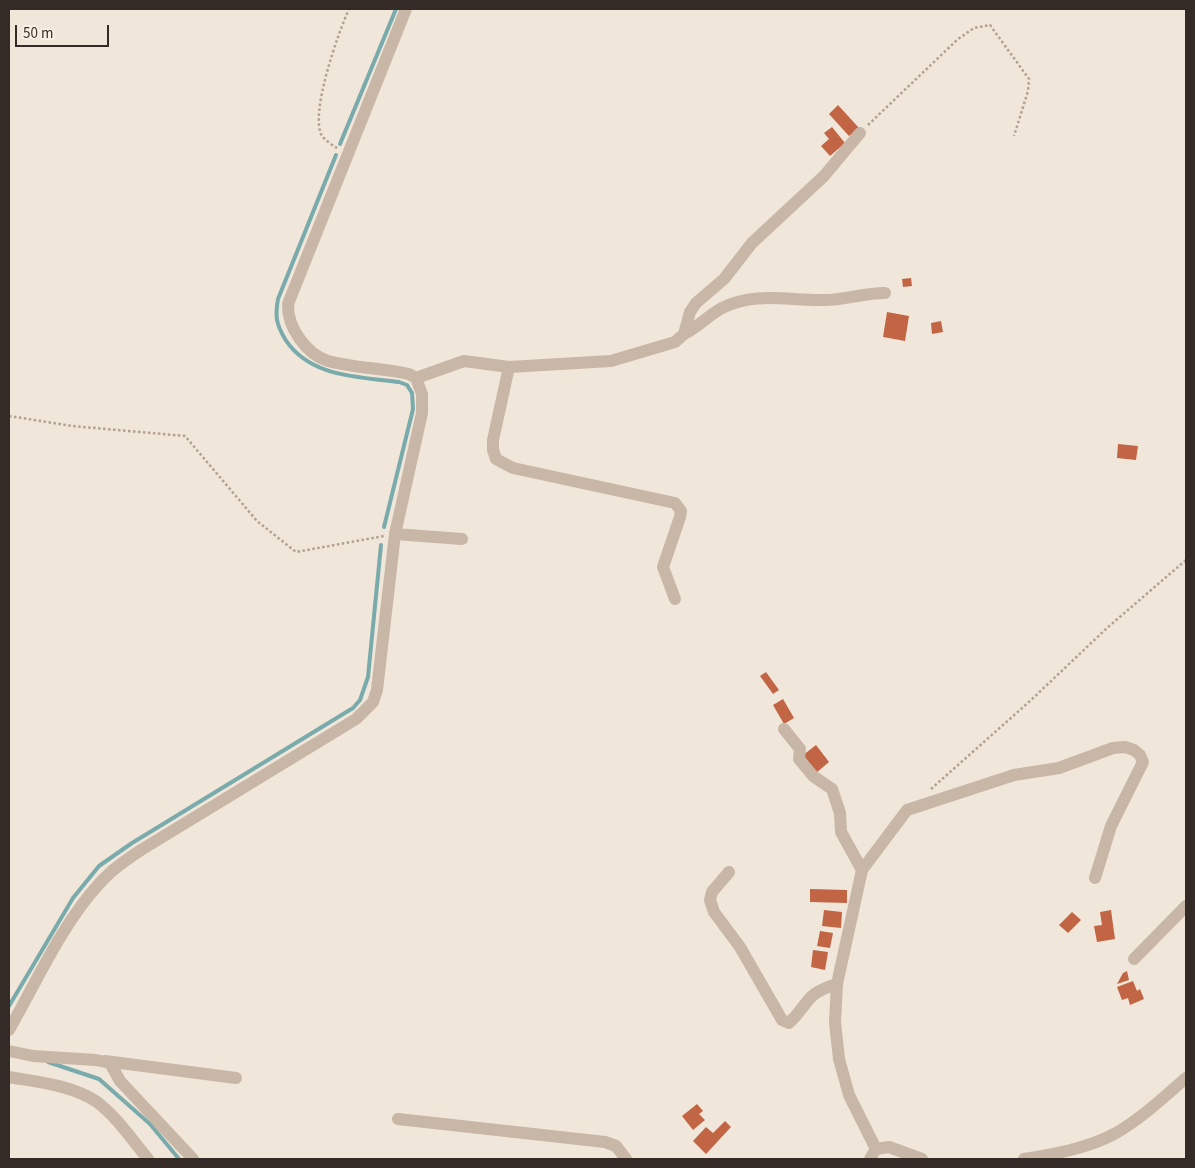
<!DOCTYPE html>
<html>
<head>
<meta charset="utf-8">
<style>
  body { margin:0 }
  #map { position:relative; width:1195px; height:1168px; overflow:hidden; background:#f0e6d9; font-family:"Source Sans 3",sans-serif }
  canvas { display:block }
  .frame { position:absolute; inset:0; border:10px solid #342b26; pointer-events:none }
  .scale { position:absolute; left:15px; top:25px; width:94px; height:22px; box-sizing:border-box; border:2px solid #342b26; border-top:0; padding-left:6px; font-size:15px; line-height:18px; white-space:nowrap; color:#342b26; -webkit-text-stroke:4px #f8f0e5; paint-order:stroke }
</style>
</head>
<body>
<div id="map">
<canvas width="1195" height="1168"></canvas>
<div class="frame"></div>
<div class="scale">50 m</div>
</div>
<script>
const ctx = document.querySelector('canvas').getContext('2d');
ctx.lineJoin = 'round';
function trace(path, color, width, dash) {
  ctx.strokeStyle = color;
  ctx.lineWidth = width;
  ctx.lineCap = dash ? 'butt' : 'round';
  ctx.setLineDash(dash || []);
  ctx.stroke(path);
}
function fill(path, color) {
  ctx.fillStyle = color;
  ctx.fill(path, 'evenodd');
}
const stream = new Path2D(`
  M340,144l56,-135
  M336,155l-58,144c-3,17 -2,25 7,40 24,38 73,38 114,43l8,3 5,8 1,16 -29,118
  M9,1006l64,-108 26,-32 33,-23 221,-135 7,-8 8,-23 13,-132
  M48,1062l51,17 51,45 29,35`);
const building = new Path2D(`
  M838,105l21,23 -10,8 -20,-22z
  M832,127l13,16 -15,13 -9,-10 8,-7 -5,-6z
  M911,278l1,8 -9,1 -1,-8z
  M887,312l22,4 -4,25 -22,-4z
  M941,321l2,11 -11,2 -1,-11z
  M1118,444l20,2 -2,14 -19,-2z
  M766,672l13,18 -6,4 -13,-18z
  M783,699l11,19 -10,6 -11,-19z
  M816,745l13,17 -13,11 -14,-17z
  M810,889l37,1v13l-37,-1z
  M824,910l18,2 -1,16 -19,-2z
  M1111,910l4,29 -18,3 -3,-16 8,-1 -2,-13z
  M1072,912l9,8 -13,13 -9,-8z
  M820,931l13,2 -3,15 -13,-2z
  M813,950l15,2 -3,18 -14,-3z
  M1127,971l2,9 -12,4 6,-11z
  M1133,981l4,10 3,-2 4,10 -14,6 -2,-7 -6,2 -5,-13z
  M697,1104l6,7 -4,3 6,6 -12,10 -11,-14z
  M725,1121l6,6 -25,27 -13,-13 13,-14 7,6z`);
const path = new Path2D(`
  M868,125l90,-86 16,-11 16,-3 39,54 -1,12 -14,45
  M337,148c-5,-3 -12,-8 -15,-12 -13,-22 17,-105 27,-127
  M9,416l63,10 113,10 72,85 39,31 88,-16
  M931,789l99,-88 77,-73 79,-68`);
const minor = new Path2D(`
  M684,334c14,-7 25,-19 38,-26 33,-17 67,-7 102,-8 20,0 40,-7 61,-7
  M509,367l-16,73v10l3,9 17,9 162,35 6,8 -1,6 -17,50 12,32
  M416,378l48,-17 45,6 102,-6 64,-19 9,-8 6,-22 6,-9 28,-24 28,-36 72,-67 36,-43
  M395,534l67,5
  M784,729l16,20 -1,10 14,17 19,13 8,24 1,19 21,38
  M729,872l-17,20 -2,8 4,12 26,35 42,73 7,3c21,-20 15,-29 48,-39
  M1134,959l52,-53
  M9,1030c27,-47 53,-106 90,-146 12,-14 27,-24 42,-34l215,-131 17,-17 4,-12 18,-156 27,-121v-19l-6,-16 -7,-4c-27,-6 -55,-6 -81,-13 -22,-7 -41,-34 -40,-57l118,-295
  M9,1051l24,5 63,4 14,3 10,18 73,78
  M105,1061l131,17
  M9,1077c28,5 63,8 88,25 20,15 35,38 51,57
  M398,1119l207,23 11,4 10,13
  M876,1149l-27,-54 -10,-36 -4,-37 2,-38 25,-114 45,-60 107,-35 45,-7 54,-20 12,-1 9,3 6,5 3,7 -32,64 -16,52
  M870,1159l6,-10 13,-2 33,12
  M1024,1159c31,-5 65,-11 92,-26 26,-15 48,-36 70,-55`);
trace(stream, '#79aaac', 4);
fill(building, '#c26545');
trace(path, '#b3a090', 2.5, [2.5, 2.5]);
trace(minor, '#c8b6a6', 12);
</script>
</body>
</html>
